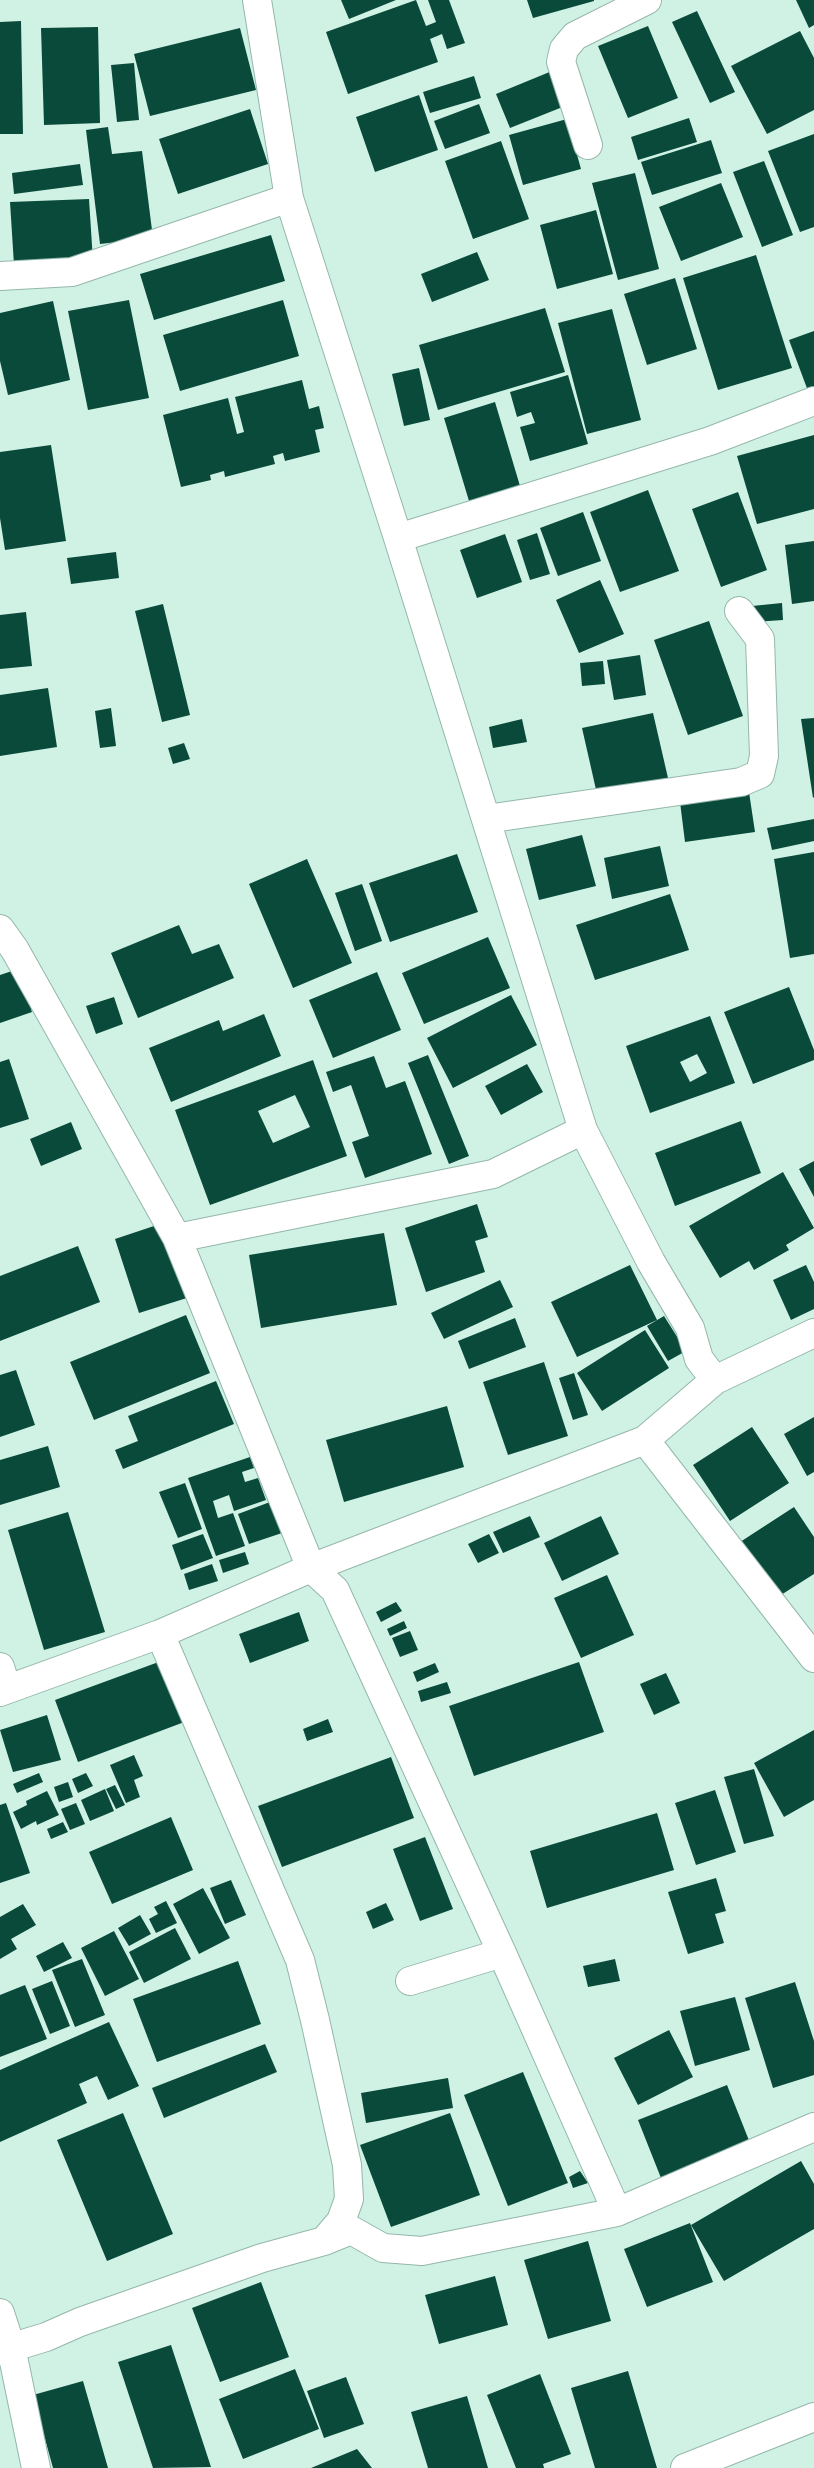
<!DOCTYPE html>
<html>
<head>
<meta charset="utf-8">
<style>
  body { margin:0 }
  canvas { display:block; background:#cff2e5 }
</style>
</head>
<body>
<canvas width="814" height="2468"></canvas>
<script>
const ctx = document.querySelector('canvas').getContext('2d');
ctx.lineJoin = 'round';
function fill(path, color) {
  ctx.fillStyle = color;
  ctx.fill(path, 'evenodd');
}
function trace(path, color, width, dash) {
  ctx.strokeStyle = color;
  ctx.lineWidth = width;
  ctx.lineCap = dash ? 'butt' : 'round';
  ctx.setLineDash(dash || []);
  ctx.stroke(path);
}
const building = new Path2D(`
  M341,0h55l-47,19z
  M416,0l10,26 10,-4 -8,-22h21l16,43 -18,6 -5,-15 -12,5 8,23 -90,32 -22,-62z
  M527,0h67v1l-61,17z
  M796,0h18v25l-5,3z
  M697,11l38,81 -25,11 -38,-81z
  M21,21l2,113h-23v-112z
  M648,26l30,72 -50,20 -30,-72z
  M98,27l2,96 -56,2 -3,-97z
  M240,28l16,62 -106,26 -16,-62z
  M800,31l14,27v52l-47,24 -36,-68z
  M134,63l5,57 -22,2 -6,-57z
  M552,71l13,35 -55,22 -14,-34z
  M474,76l7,22 -51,15 -7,-21z
  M419,95l19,55 -63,22 -19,-55z
  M479,104l11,29 -45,16 -11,-28z
  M250,109l18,55 -90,30 -19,-55z
  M689,118l8,24 -59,18 -7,-23z
  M567,119l14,50 -58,16 -14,-50z
  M108,127l4,27 30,-3 11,87 -53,6 -14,-114z
  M814,134v93l-14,5 -32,-81z
  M711,140l11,33 -70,22 -11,-33z
  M501,141l28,78 -56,20 -28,-78z
  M764,161l29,74 -31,12 -29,-75z
  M80,164l3,21 -69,9 -2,-21z
  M635,173l24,96 -41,11 -26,-97z
  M721,183l22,54 -62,24 -22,-54z
  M89,199l4,62 -79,4 -4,-63z
  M596,210l17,64 -56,15 -17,-64z
  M271,235l14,46 -131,39 -14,-46z
  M477,252l12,28 -57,22 -11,-28z
  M756,255l36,113 -74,22 -35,-112z
  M675,278l22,71 -50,16 -23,-71z
  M129,300l20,98 -61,12 -20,-99z
  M283,300l16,56 -119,35 -17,-56z
  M53,301l17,79 -62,15 -8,-34v-48z
  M545,308l20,64 -127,38 -19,-65z
  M612,309l29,111 -54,14 -29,-111z
  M814,331v58l-6,2 -19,-51z
  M419,368l11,52 -26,6 -12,-52z
  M568,375l20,69 -58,17 -10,-34 15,-4 -4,-11 -14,5 -7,-25z
  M302,380l7,29 10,-3 5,22 -9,2 5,22 -35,9 -2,-8 -10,3 2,8 -50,13 -1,-6 -14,4 1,5 -30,7 -18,-72 65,-17 9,36 7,-2 -9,-35z
  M495,402l25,84 -51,15 -25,-83z
  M814,435v74l-57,15 -20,-68z
  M51,445l15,96 -61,9 -5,-32v-66z
  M648,490l31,81 -59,21 -30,-80z
  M738,492l29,78 -46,17 -29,-78z
  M583,512l18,49 -43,15 -18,-48z
  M537,533l13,41 -20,6 -13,-40z
  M505,534l17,48 -45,16 -17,-48z
  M814,541v60l-22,3 -7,-59z
  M116,552l3,26 -48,6 -4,-26z
  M600,580l24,54 -45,19 -23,-53z
  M782,603l1,17 -29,2 -2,-16z
  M163,604l27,111 -28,7 -27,-111z
  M26,612l6,54 -32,3v-54z
  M709,621l34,95 -55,19 -34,-95z
  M640,655l6,40 -32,5 -7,-40z
  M603,661l2,23 -23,2 -2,-23z
  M48,688l9,59 -57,9v-61z
  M111,708l5,38 -16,2 -5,-37z
  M653,713l15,65 -71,16 -15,-66z
  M814,718v79l-1,1 -12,-79z
  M522,719l5,23 -34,6 -4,-21z
  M184,743l6,16 -17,5 -5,-16z
  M749,792l6,40 -70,10 -5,-40z
  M814,819v22l-42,9 -5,-22z
  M582,835l14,51 -57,14 -13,-51z
  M660,846l9,40 -57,13 -8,-41z
  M814,852v102l-24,4 -16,-99z
  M457,854l21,58 -88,30 -21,-59z
  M307,859l45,104 -59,25 -44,-104z
  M362,884l20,57 -27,10 -20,-58z
  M670,894l19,56 -94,30 -19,-55z
  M179,925l13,29 27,-10 15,34 -96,40 -27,-65z
  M488,937l22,51 -86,36 -22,-51z
  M18,969l14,43 -32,11v-48z
  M377,972l24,58 -68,28 -24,-58z
  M789,987l25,63v10l-61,24 -29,-72z
  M511,995l26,50 -84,43 -26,-50z
  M114,997l9,27 -27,10 -10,-28z
  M264,1014l17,42 -110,46 -22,-54 70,-28 4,11z
  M710,1016l25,67 -85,30 -24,-67zM697,1054l10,19 -17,9 -10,-20z
  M428,1055l41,101 -20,8 -41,-101z
  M374,1056l12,32 19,-7 27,73 -67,24 -13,-36 17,-6 -18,-51 -18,7 -7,-20z
  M9,1059l20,60 -29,9v-66z
  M313,1060l34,96 -137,49 -35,-95zM295,1095l15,32 -37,16 -15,-32z
  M527,1064l16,28 -42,23 -16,-29z
  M741,1121l20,52 -86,33 -20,-53z
  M71,1122l11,27 -41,17 -11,-27z
  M814,1161v36l-15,-28z
  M783,1172l31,56 -28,17 3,5 -35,20 -5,-9 -29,17 -31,-52z
  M477,1204l11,33 -13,4 10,31 -59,20 -21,-64z
  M166,1222l24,75 -51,16 -24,-74z
  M384,1233l13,72 -136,23 -12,-73z
  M78,1246l22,56 -100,39v-65z
  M630,1265l27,55 -80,37 -26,-55z
  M806,1265l8,17v27l-23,11 -18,-40z
  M500,1280l13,27 -69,32 -13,-26z
  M186,1315l24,58 -116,47 -24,-58z
  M664,1316l22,35 -18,10 -21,-35z
  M515,1318l11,29 -57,22 -11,-28z
  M645,1330l24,38 -67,43 -25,-38z
  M544,1362l24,74 -60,19 -25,-73z
  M16,1370l19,55 -35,12v-62z
  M574,1373l14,42 -15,5 -14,-42z
  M216,1381l18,43 -111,45 -8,-19 23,-9 -10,-25z
  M447,1406l17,61 -120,35 -18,-62z
  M814,1417v55l-7,4 -23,-42z
  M752,1427l37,56 -59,38 -37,-56z
  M48,1446l12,41 -60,18v-45z
  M250,1457l4,11 -12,4 3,10 13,-4 8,22 -32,11 -5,-16 -16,6 5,17 15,-5 12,33 -29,10 -28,-78z
  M185,1483l17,46 -24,9 -19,-46z
  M270,1502l12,31 -33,11 -11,-30z
  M794,1507l20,30v37l-41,26 -36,-56z
  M68,1512l37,120 -61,18 -36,-120z
  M530,1516l10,21 -37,16 -10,-21z
  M601,1516l18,38 -57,27 -18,-38z
  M203,1534l10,24 -32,12 -9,-25z
  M489,1534l10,19 -21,10 -10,-19z
  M245,1552l4,12 -26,9 -4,-13z
  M212,1564l6,17 -29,9 -5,-16z
  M607,1575l27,60 -53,23 -27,-60z
  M396,1602l6,9 -21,11 -5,-10z
  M299,1612l10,29 -59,22 -11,-29z
  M404,1621l3,7 -17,8 -3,-7z
  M410,1631l8,19 -18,7 -8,-19z
  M164,1660l23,61 -109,41 -23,-62z
  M579,1662l25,70 -130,44 -25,-70z
  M435,1663l4,9 -22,10 -4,-10z
  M666,1673l14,30 -26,12 -14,-31z
  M447,1682l4,11 -30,9 -3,-11z
  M47,1715l14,45 -48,12 -13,-42z
  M328,1719l5,13 -26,9 -4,-12z
  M814,1730v70l-30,17 -30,-54z
  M134,1755l9,21 -9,4 6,17 -14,6 -16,-38z
  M391,1757l23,61 -132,49 -24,-61z
  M754,1769l20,67 -30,8 -20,-67z
  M39,1773l4,9 -26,11 -4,-9z
  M86,1773l7,13 -15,7 -6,-14z
  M68,1782l5,15 -14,5 -5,-15z
  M115,1785l10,20 -9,4 -10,-20z
  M105,1789l9,22 -24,10 -9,-21z
  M715,1790l21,62 -40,13 -21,-62z
  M47,1791l12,24 -22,10 -1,-4 -15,8 -8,-17 14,-7 -1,-4z
  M6,1803l24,70 -30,10v-78z
  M76,1803l9,21 -15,6 -9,-21z
  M657,1813l17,57 -127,38 -17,-57z
  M171,1817l22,53 -81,34 -23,-52z
  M63,1822l5,10 -17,7 -4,-10z
  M425,1837l28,72 -33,12 -27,-72z
  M716,1878l10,33 -11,3 9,29 -36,11 -20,-62z
  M231,1880l15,35 -21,9 -15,-36z
  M203,1888l27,50 -31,16 -26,-50z
  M166,1901l11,22 -21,10 -7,-14 9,-5 -4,-7z
  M386,1903l8,17 -21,9 -7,-17z
  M23,1904l13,21 -25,14 6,10 -17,10v-42z
  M140,1915l11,19 -22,12 -11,-18z
  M175,1928l16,31 -47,24 -15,-31z
  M114,1931l25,48 -34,17 -24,-48z
  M63,1942l9,16 -28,14 -8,-16z
  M82,1959l23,56 -30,12 -23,-57z
  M615,1959l5,22 -32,6 -5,-21z
  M238,1961l23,63 -104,38 -24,-63z
  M52,1981l18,45 -20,8 -18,-45z
  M795,1982l19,59v34l-41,13 -28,-90z
  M25,1985l22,54 -47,18v-62z
  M735,1997l15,53 -55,16 -15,-55z
  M109,2022l30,64 -31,14 -11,-24 -18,8 8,19 -87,39v-72z
  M669,2030l24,47 -55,28 -24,-47z
  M265,2044l12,28 -113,46 -12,-30z
  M523,2072l45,111 -60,23 -44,-111z
  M448,2078l5,30 -87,15 -5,-30z
  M727,2085l23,58 -89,35 -23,-58z
  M123,2113l50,121 -66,27 -50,-121z
  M450,2113l30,82 -89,32 -31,-82z
  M801,2161l13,23v45l-90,52 -33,-56z
  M580,2171l8,12 -15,5 -4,-11z
  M690,2223l23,59 -66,25 -23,-58z
  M588,2241l23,80 -63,18 -24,-79z
  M495,2276l13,49 -69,19 -14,-49z
  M261,2282l28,75 -69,25 -28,-74z
  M171,2345l40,122 -58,1 -35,-106z
  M295,2369l24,60 -76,30 -24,-60z
  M628,2371l29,97h-62l-24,-80z
  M540,2374l31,80 -28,10 1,4h-28l-29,-73z
  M346,2377l18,47 -40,14 -17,-47z
  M83,2381l25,87h-55l-20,-73z
  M467,2396l21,72h-60l-17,-56z
  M357,2449l15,19h-61z`);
const street = new Path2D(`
  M257,0l32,198 109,340 185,592 68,132 39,66 9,31 16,21
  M588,145l-27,-83 3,-13 11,-13 72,-36
  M0,276l72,-4 217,-74
  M398,538l312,-97 104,-40
  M486,819l255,-37 19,-8 4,-18 -4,-117 -21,-28
  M0,929l15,21 162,288 134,330 24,22 167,363 115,259
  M177,1238l316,-64 90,-44
  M645,1440l169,218
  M160,1634l140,326 15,60 32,145 2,34 -8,22 -17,20
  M0,1667l7,22
  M0,1692l160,-58 151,-66 334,-128 70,-60 99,-47
  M410,1981l92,-28
  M0,2313l11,34 25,121
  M0,2351l46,-14 34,-15 182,-64 62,-17 27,-11 32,18 39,3 195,-39 197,-85
  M685,2468l129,-51`);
fill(building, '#0a4a3b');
trace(street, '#95b7ab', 30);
trace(street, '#fff', 28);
</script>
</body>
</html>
